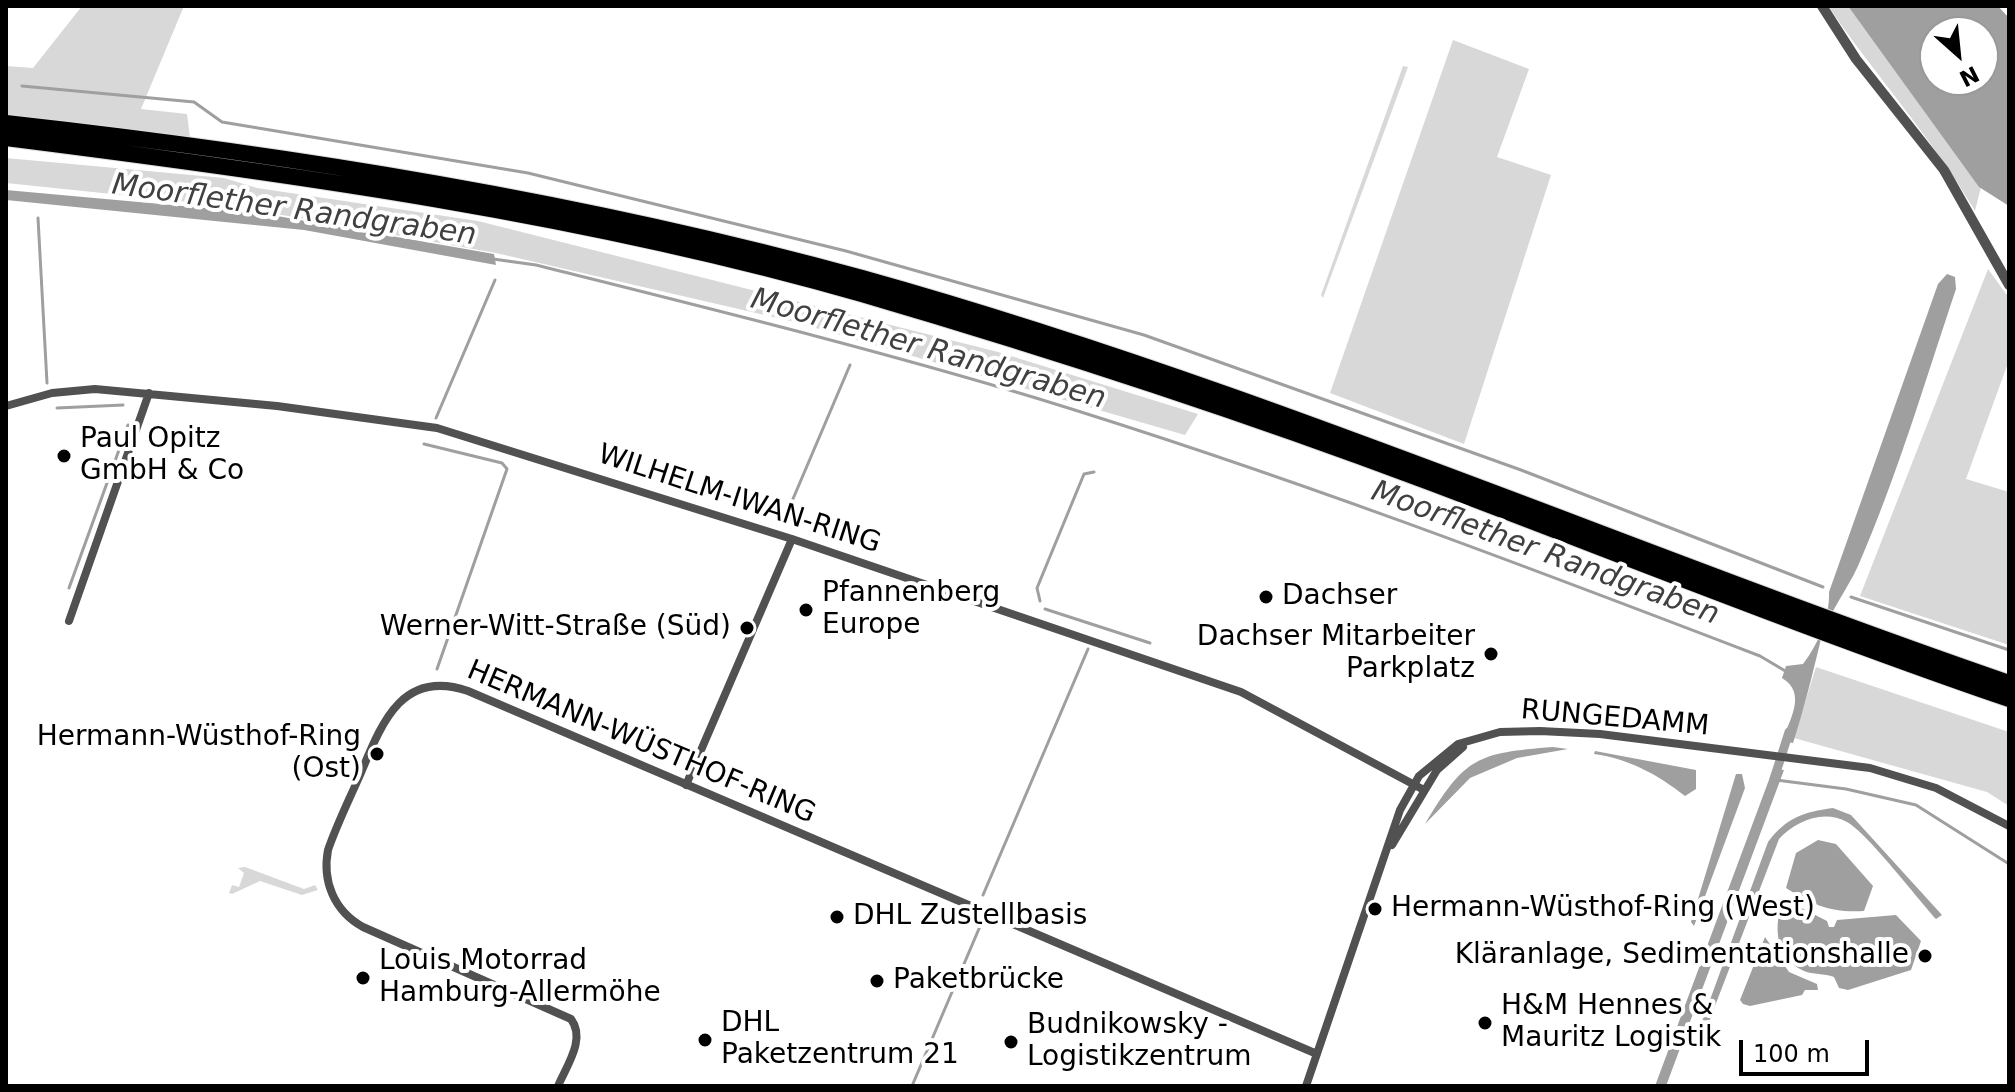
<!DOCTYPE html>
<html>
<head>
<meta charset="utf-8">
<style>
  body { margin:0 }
  #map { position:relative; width:2015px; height:1092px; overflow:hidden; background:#fff; font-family:"DejaVu Sans",sans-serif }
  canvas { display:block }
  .frame { position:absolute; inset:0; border:8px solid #000; pointer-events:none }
  .north { position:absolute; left:1919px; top:16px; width:80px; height:80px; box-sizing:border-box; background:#fff; border:2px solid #999; border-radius:50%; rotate:153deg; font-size:22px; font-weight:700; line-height:32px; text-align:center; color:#000 }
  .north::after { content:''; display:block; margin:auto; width:28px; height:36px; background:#000; clip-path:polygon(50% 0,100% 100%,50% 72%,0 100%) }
  .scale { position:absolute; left:1739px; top:1040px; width:130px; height:36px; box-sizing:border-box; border:4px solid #000; border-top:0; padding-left:10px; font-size:24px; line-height:28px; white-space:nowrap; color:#000; -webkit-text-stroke:6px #fff; paint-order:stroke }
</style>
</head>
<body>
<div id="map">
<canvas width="2015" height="1092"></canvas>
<div class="frame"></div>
<div class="north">N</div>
<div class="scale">100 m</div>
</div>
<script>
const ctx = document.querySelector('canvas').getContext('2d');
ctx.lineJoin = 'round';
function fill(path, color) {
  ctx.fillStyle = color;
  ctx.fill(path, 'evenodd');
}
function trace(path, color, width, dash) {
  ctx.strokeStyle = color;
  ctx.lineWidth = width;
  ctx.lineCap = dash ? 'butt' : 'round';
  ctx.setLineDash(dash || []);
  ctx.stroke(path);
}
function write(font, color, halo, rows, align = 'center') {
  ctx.font = font + ' "DejaVu Sans",sans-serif';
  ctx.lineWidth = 8;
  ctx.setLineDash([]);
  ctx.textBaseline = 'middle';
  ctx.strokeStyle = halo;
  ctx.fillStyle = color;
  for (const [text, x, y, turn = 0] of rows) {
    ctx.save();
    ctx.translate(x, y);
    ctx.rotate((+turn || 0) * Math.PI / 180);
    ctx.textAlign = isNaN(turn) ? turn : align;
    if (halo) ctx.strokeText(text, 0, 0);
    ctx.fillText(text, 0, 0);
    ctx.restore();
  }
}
const green = new Path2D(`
  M82,6h102l-43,103 46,5 3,24 -184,-21v-51l27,2z
  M1828,6h20l133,181 -6,24c-43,-73 -99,-135 -147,-205z
  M1453,40l76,29 -32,88 54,18 -87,269 -134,-51z
  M1403,66l5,1 -85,231 -2,-3z
  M6,158l218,20 33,10 221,33 520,131 200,62 -13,21 -390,-113 -299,-69 -259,-46 -231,-24z
  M1988,269l21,29v62l-43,119 43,13v153l-149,-49z
  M1816,667l193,65v74l-22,-14 -193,-54z
  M245,867l59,22 11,-4 3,5 -16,5 -42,-14 -28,13 -3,-1 3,-8 7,2 5,-14 -6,-5z`);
const water = new Path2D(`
  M1848,6h150l11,12v188l-30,-19zM1935,32h48v48h-48z
  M6,190l254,23 234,41 2,11 -192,-35 -298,-30z
  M1947,274l8,3 1,12c-31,92 -59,188 -98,277 -12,26 -31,49 -38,77 -8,33 -16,66 -27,100l-11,-2c8,-22 25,-48 0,-63l4,-12 17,-2c15,-19 27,-48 26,-72l109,-308z
  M1553,747l15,2 -51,9 -47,20 -45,46c40,-67 52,-71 128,-77z
  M1595,751l101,19v19l-11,7c-28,-22 -56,-37 -91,-42z
  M1773,769l11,1 -118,316h-11z
  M1736,774h6l3,14 -51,138 -3,-4z
  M1833,808l18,7 91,100 -6,4c-19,-21 -68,-85 -89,-97 -24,-13 -51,-1 -68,17l-74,193 -8,3 71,-193c18,-24 35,-30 65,-34z
  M1818,840l18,4 37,42 -9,25c-33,2 -51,-6 -78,-23l10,-35z
  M1784,899l43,22 2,6h5l3,-7 59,-5 25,26 -10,29 -63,20 -9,-2 -5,-11c-10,-4 -21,-2 -30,-6 -30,-13 -31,-48 -20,-72z
  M1765,937l24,35 28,12 1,6h-13l-3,5 -52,11 -7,-2 -3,-4z`);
const stream = new Path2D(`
  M22,86l172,16 28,20 306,51 318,78 298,84 377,135 302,117
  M38,218l9,165
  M493,259l43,6c167,42 335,83 500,133 245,75 484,166 724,258l27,16
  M57,408l66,-3
  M436,418l59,-138
  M424,444l78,19 5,6 -70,200
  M784,520l66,-155
  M69,588l59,-163
  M1851,597l158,53
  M1040,601l-3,-13 47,-114 10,-2
  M1045,609l105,34
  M1776,780l70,9 70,16 93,59
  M983,895l105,-246
  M912,1086l69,-162`);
const canal = new Path2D(`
  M1774,779l15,-47`);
const minor = new Path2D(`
  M6,406l46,-13 43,-4 182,17 160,22 355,111 449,153 183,98
  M69,621l80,-228
  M686,785l106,-246
  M1392,845l45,-75 26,-23
  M558,1086c9,-21 28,-47 13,-67l-208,-92c-29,-16 -41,-46 -35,-77 9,-26 21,-50 32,-75 21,-50 41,-107 108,-84l849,363
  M1306,1086l94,-276 19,-34 39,-32 42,-12 40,-1 60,3 270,34 66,20 73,38`);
const tertiary = new Path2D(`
  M1822,6l34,53 88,111 65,115`);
const motorway = new Path2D(`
  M6,123c288,32 576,78 856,155 391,109 764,273 1147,405
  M6,138c287,36 577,76 856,156 191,56 381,118 567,188 193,73 385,150 580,217`);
const markers = [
  [64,456,8,"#000"],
  [1266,597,8,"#000"],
  [806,610,8,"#000"],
  [747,628,8,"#000"],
  [1491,654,8,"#000"],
  [377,754,8,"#000"],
  [1375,909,8,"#000"],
  [837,917,8,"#000"],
  [1925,956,8,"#000"],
  [363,978,8,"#000"],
  [877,981,8,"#000"],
  [1485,1023,8,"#000"],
  [705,1040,8,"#000"],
  [1011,1042,8,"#000"]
];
const poiNames = [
  ["Paul Opitz",80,440],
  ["GmbH & Co",80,472],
  ["Pfannenberg",822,594],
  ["Europe",822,626],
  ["Dachser",1282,597],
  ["Werner-Witt-Straße (Süd)",731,628,"right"],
  ["Dachser Mitarbeiter",1475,638,"right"],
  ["Parkplatz",1475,670,"right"],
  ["Hermann-Wüsthof-Ring",361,738,"right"],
  ["(Ost)",361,770,"right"],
  ["Hermann-Wüsthof-Ring (West)",1391,909],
  ["DHL Zustellbasis",853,917],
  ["Kläranlage, Sedimentationshalle",1909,956,"right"],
  ["Louis Motorrad",379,962],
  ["Hamburg-Allermöhe",379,994],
  ["Paketbrücke",893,981],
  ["H&M Hennes &",1501,1007],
  ["Mauritz Logistik",1501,1039],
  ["DHL",721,1024],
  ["Paketzentrum 21",721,1056],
  ["Budnikowsky -",1027,1026],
  ["Logistikzentrum",1027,1058]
];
const streetNames = [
  ["WILHELM-IWAN-RING",739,500,18],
  ["RUNGEDAMM",1615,719,5],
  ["HERMANN-WÜSTHOF-RING",641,743,23]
];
const waterNames = [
  ["Moorflether Randgraben",294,211,8],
  ["Moorflether Randgraben",928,350,16],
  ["Moorflether Randgraben",1545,554,20]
];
fill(green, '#d8d8d8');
fill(water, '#9f9f9f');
trace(stream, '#9f9f9f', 3);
trace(canal, '#9f9f9f', 9);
trace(motorway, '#dbdbdb', 18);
trace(minor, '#515151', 8);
trace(tertiary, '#515151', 10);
trace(motorway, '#000', 16);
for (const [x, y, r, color] of markers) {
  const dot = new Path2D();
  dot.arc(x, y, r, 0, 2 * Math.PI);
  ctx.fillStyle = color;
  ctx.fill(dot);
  trace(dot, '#fff', 3);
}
write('28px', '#000', '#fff', poiNames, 'left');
write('28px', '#000', '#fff', streetNames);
write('italic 30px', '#404040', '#fff', waterNames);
</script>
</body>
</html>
